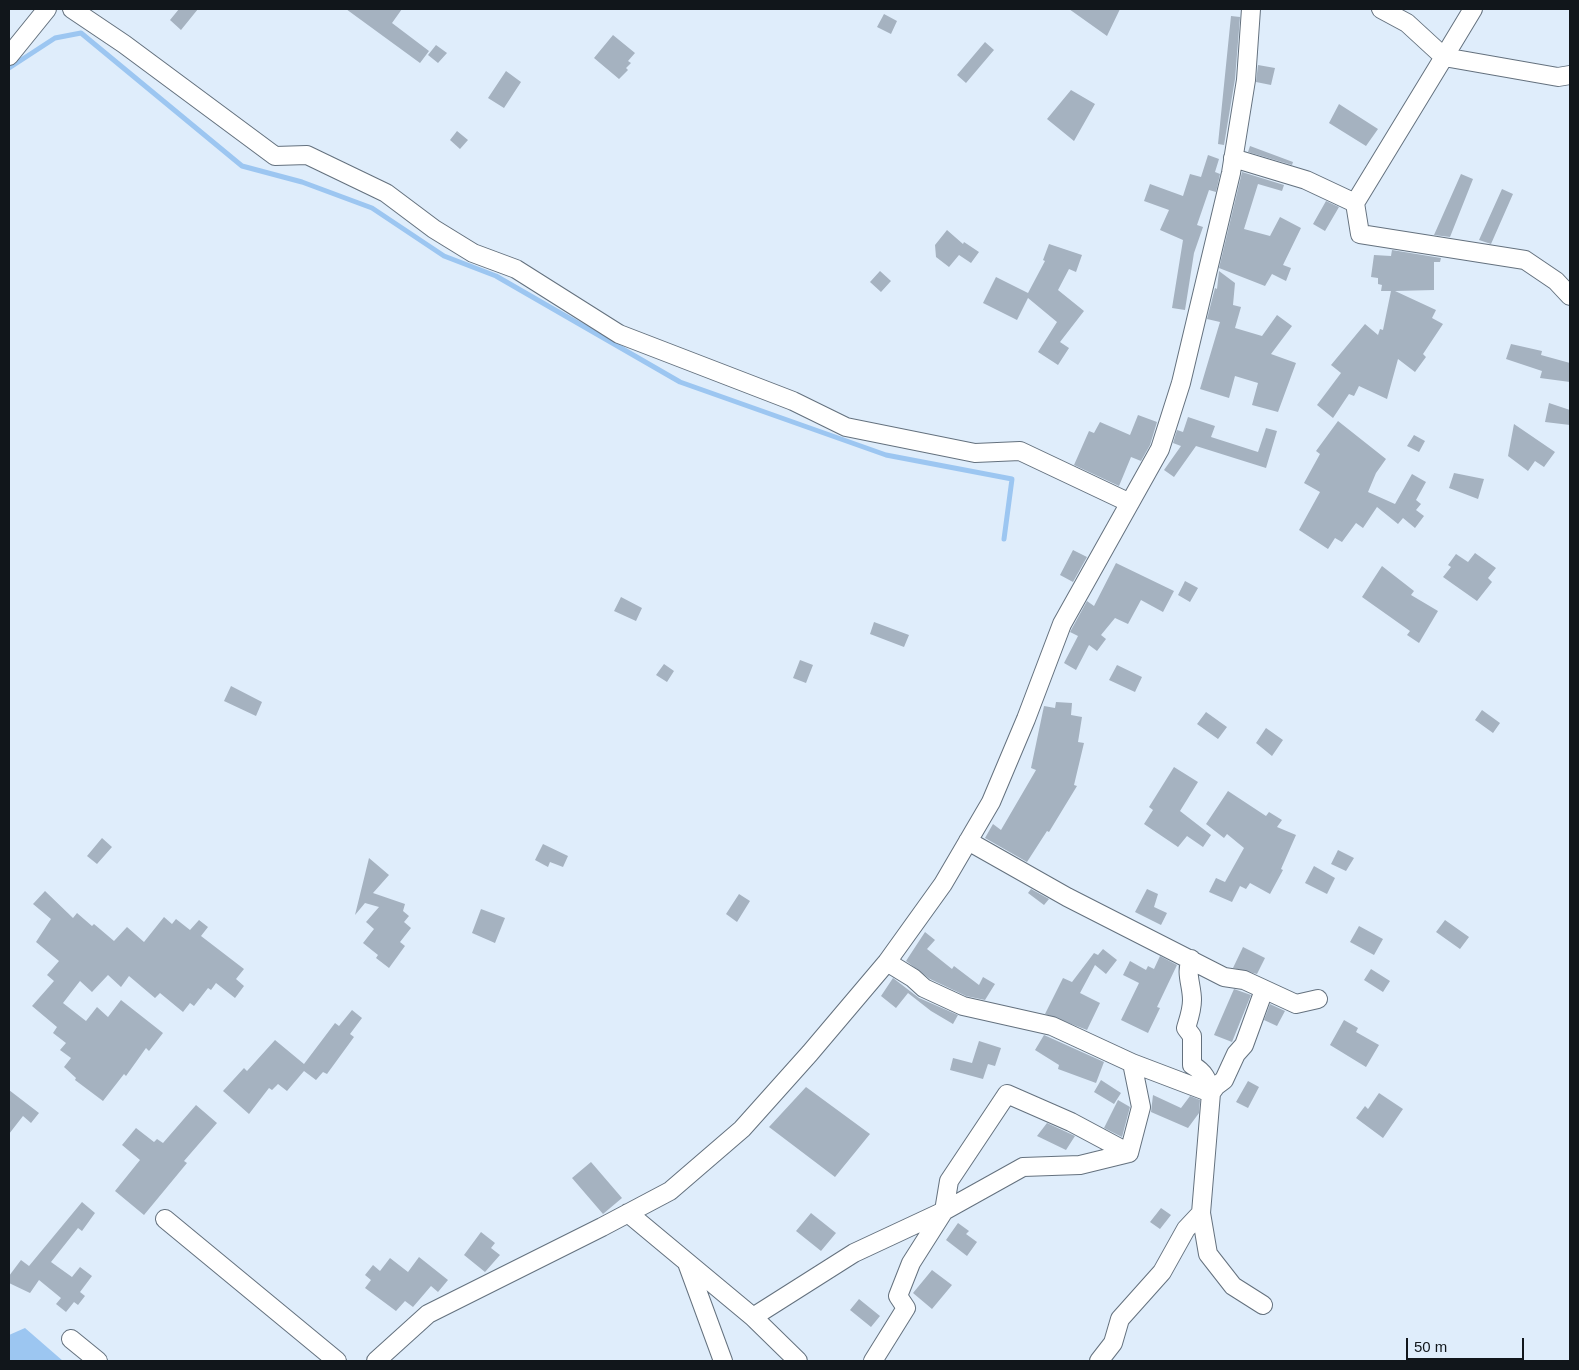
<!DOCTYPE html>
<html>
<head>
<meta charset="utf-8">
<style>
  body { margin:0 }
  #map { position:relative; width:1579px; height:1370px; overflow:hidden; background:#dfedfb; font-family:Helvetica,sans-serif }
  canvas { display:block }
  .frame { position:absolute; inset:0; border:10px solid #11161b; pointer-events:none }
  .scale { position:absolute; left:1406px; top:1338px; width:118px; height:22px; box-sizing:border-box; border:2px solid #11161b; border-top:0; padding-left:6px; font-size:15px; line-height:18px; white-space:nowrap; color:#11161b; -webkit-text-stroke:4px #dfedfb; paint-order:stroke }
</style>
</head>
<body>
<div id="map">
<canvas width="1579" height="1370"></canvas>
<div class="frame"></div>
<div class="scale">50 m</div>
</div>
<script>
const ctx = document.querySelector('canvas').getContext('2d');
ctx.lineJoin = 'round';
function fill(path, color) {
  ctx.fillStyle = color;
  ctx.fill(path, 'evenodd');
}
function trace(path, color, width, dash) {
  ctx.strokeStyle = color;
  ctx.lineWidth = width;
  ctx.lineCap = dash ? 'butt' : 'round';
  ctx.setLineDash(dash || []);
  ctx.stroke(path);
}
const water = new Path2D(`
  M25,1328l38,33h-54v-26z`);
const stream = new Path2D(`
  M9,68l46,-30 26,-5 161,133 60,16 70,26 72,48 52,20 184,106 206,73 126,24 -8,60`);
const building = new Path2D(`
  M179,9h19l-17,21 -11,-10z
  M346,9h56l-10,14 37,28 -9,12z
  M1069,9h51l-13,27z
  M884,14l13,7 -6,13 -14,-7z
  M1231,16l9,1 -5,62 -11,66 -6,-1z
  M613,35l22,18 -7,8 3,2 -5,5 2,2 -9,9 -25,-21z
  M985,42l9,8 -28,33 -9,-8z
  M436,45l11,8 -9,10 -10,-8z
  M1258,65l17,3 -4,17 -15,-3z
  M506,71l15,11 -17,26 -16,-10z
  M1071,90l24,14 -21,37 -27,-22z
  M1339,104l39,25 -12,17 -37,-23z
  M457,131l11,9 -8,9 -10,-9z
  M1250,146l43,16 -1,3 -44,-13z
  M1208,155l11,4 -4,13 5,2 -4,18 -7,-2 -12,35 6,2 -9,26 -9,57 -13,-2 11,-68 -23,-10 9,-20 -25,-9 6,-17 33,12 7,-22 11,3z
  M1242,172l42,13 -2,6 -24,-7 -14,45 26,7 10,-19 21,11 -18,37 8,3 -5,13 -14,-7 -7,12 -46,-18z
  M1461,174l12,5 -23,58 -16,-2z
  M1502,189l11,5 -22,50 -12,-4z
  M1326,201l13,6 -14,24 -12,-7z
  M947,230l16,14 1,-2 15,10 -8,11 -12,-8 -10,12 -13,-10 -1,-12z
  M1049,244l33,11 -6,17 -7,-3 -11,21 26,21 -24,31 9,6 -11,17 -20,-13 19,-30 -29,-24 -11,22 -34,-17 13,-26 32,16 17,-32 -2,-1z
  M1392,250l49,8 -1,4h-6v28l-39,1 41,19 -4,8 11,6 -20,30 3,3 -11,15 -17,-13 -11,40 -28,-13 -5,10 -5,-2 -16,24 -16,-13 24,-32 -10,-8 34,-41 13,11 2,-6 3,1 8,-39h-10l1,-6 -4,-1v-6l-7,-1 3,-22 17,1z
  M880,271l11,10 -10,11 -11,-10z
  M1219,271l16,12 -2,22 8,2 -6,21 27,8 15,-21 15,11 -21,28 25,9 -18,49 -26,-7 6,-22 -23,-7 -6,22 -29,-9 20,-67 -13,-3 8,-31 2,1z
  M1511,344l31,7 -1,4 29,8v19l-30,-4 2,-7 -36,-12z
  M1549,403l21,7v15l-25,-3z
  M1138,415l19,7 -7,23 -9,16 -10,-4 -12,29 -45,-21 15,-34 5,2 6,-11 30,13z
  M1188,417l27,9 -4,11 47,15 8,-24 11,3 -11,37 -70,-22 -22,31 -10,-7 17,-24 -8,-3 4,-13 6,2z
  M1338,421l48,38 -10,14 -8,19 27,12 17,-30 14,8 -10,18 5,4 -5,6 8,6 -9,12 -12,-10 -5,6 -21,-17 -14,21 -7,-5 -14,19 -7,-4 -7,11 -29,-19 21,-38 -16,-9 16,-29 -4,-3z
  M1514,424l41,28 -11,15 -9,-6 -7,10 -20,-15z
  M1414,435l11,6 -6,11 -12,-6z
  M1454,473l30,6 -6,20 -29,-11z
  M1073,550l14,7 -14,25 -13,-7z
  M1475,553l21,15 -8,10 4,4 -15,19 -34,-24 8,-10 -3,-2 8,-11 12,8z
  M1116,563l58,28 -11,21 -22,-12 -13,24 -13,-6 -14,17 5,4 -9,12 -8,-6 -13,25 -12,-7 14,-27 -8,-4 17,-31 7,5z
  M1382,566l32,25 -3,4 27,16 -19,32 -12,-8 3,-4 -48,-34z
  M1185,581l13,7 -8,14 -12,-7z
  M621,597l21,11 -6,13 -22,-10z
  M874,622l35,13 -5,12 -34,-13z
  M800,660l13,5 -7,18 -13,-5z
  M664,664l10,7 -7,11 -11,-7z
  M1117,665l25,12 -7,15 -26,-12z
  M231,686l31,16 -6,14 -32,-15z
  M1056,702l16,1 -1,12 11,2 -4,25 6,1 -10,42 3,1 -28,46 -2,-1 -20,31 -42,-24 8,-14 8,6 35,-60 -5,-2 13,-62 11,2z
  M1482,710l18,13 -7,10 -18,-13z
  M1206,712l21,15 -9,12 -21,-15z
  M1266,728l17,12 -11,16 -16,-13z
  M1174,767l24,15 -18,29 31,24 -8,12 -16,-11 -9,11 -34,-23 9,-14 -4,-3z
  M1228,791l38,25 3,-4 13,8 -5,7 19,8 -15,34 2,1 -13,24 -20,-11 -4,6 -6,-3 -8,16 -23,-10 7,-14 9,4 19,-34 -17,-14 -3,4 -18,-14z
  M102,838l10,9 -15,17 -10,-8z
  M543,844l25,12 -5,11 -13,-5 -2,5 -13,-7z
  M1338,850l16,8 -8,13 -15,-7z
  M369,858l20,17 -16,18 32,11 -2,7 6,5 -5,6 7,6 -11,14 5,4 -16,22 -13,-10 2,-3 -15,-12 11,-14 -8,-7 13,-15 -14,-4 -10,12z
  M1314,866l21,12 -8,16 -22,-11z
  M1031,889l18,10 -5,6 -16,-12z
  M1147,889l11,5 -4,13 13,6 -6,12 -26,-13z
  M45,891l28,27 4,-5 15,13 2,-2 20,17 13,-14 17,15 20,-25 8,7 4,-5 14,11 9,-10 9,7 -7,9 43,33 -8,10 8,7 -9,12 -19,-15 -5,7 -3,-2 -14,18 -4,-3 -7,9 -23,-19 -5,5 -26,-22 -8,11 -13,-12 -16,17 -12,-11 -17,22 23,18 11,-14 11,10 13,-17 42,33 -14,18 -3,-3 -20,28 -2,-2 -21,27 -28,-21 1,-2 -12,-11 7,-9 -11,-8 6,-7 -13,-10 4,-6 -25,-21 22,-25 -7,-6 12,-14 -23,-19 15,-23 -18,-15z
  M739,894l11,7 -13,21 -11,-8z
  M481,909l24,9 -10,25 -23,-10z
  M1445,920l24,17 -9,12 -24,-17z
  M1359,926l24,13 -9,16 -24,-13z
  M925,932l10,8 -8,9 25,20 2,-3 25,19 4,-8 12,7 -10,16 -19,-4 -36,-17 -24,-18z
  M1243,947l22,11 -8,16 -24,-6z
  M1103,949l14,11 -11,14 -11,-9 -15,28 20,10 -13,27 -42,-16 18,-36 9,4 22,-29 4,2z
  M1160,956l17,9 -20,42 3,1 -12,25 -27,-13 18,-37 -16,-8 7,-14 16,9 2,-4 6,3z
  M1371,969l19,12 -7,11 -19,-12z
  M893,978l26,20 39,17 -5,9 -22,-13 -23,-18 -12,15 -15,-12z
  M1234,989l17,6 -19,47 -18,-7z
  M1270,1004l15,7 -8,15 -13,-6z
  M352,1010l10,8 -12,16 4,3 -27,37 -4,-2 -7,8 -12,-9 -17,20 -9,-7 -6,6 -3,-2 -20,26 -26,-23 21,-23 3,3 28,-31 29,24 31,-41 4,3z
  M1344,1020l14,8 -2,4 23,13 -13,22 -36,-22z
  M1044,1035l60,27 -8,21 -38,-14 1,-4 -24,-15z
  M979,1041l22,7 -6,18 -7,-2 -5,15 -33,-9 3,-12 19,5z
  M1101,1080l20,13 -7,11 -20,-12z
  M1248,1081l11,6 -11,21 -12,-6z
  M806,1087l64,47 -35,43 -66,-50z
  M9,1090l30,23 -8,10 -8,-7 -14,18z
  M1379,1093l24,16 -20,29 -27,-20 9,-12 3,3z
  M1153,1095l28,13 9,-12 10,4 -1,13 -11,15 -37,-16z
  M1118,1100l12,7 -8,30 -18,-9z
  M196,1105l21,18 -33,38 3,2 -43,52 -29,-24 25,-31 -18,-15 14,-17 18,14 3,-3 6,4z
  M1047,1123l28,13 -9,14 -29,-14z
  M591,1162l31,36 -19,16 -31,-36z
  M82,1202l13,11 -13,18 -4,-3 -27,34 21,15 8,-10 12,9 -12,16 5,4 -7,9 -4,-3 -8,10 -10,-8 5,-6 -22,-18 -9,13 -21,-10v-7l12,-16 8,6z
  M1161,1208l10,7 -11,14 -10,-7z
  M811,1213l25,20 -15,18 -25,-20z
  M958,1223l11,8 -3,3 11,8 -10,14 -21,-16z
  M481,1232l14,11 -4,5 9,7 -15,17 -21,-17z
  M419,1257l29,23 -10,12 -7,-6 -18,21 -8,-6 -9,10 -31,-23 6,-8 -6,-5 8,-10 7,6 10,-13 18,14z
  M932,1270l20,15 -20,24 -19,-16z
  M859,1299l21,17 -9,11 -21,-17z`);
const minor = new Path2D(`
  M72,9l52,35 151,112 32,-1 79,38 48,36 39,24 43,16 103,65 174,67 53,26 129,26 45,-2 110,52
  M1473,9l-29,48 114,20 12,-2
  M9,56l38,-47
  M1233,158l73,22 49,23 5,31 165,26 31,21 14,15
  M1355,203l89,-146 -37,-34 -26,-14
  M968,841l99,56 157,80 20,3 52,24 22,-5
  M1191,959c-6,14 1,26 1,41 0,10 -3,18 -6,28l6,8v29c12,7 16,14 19,28
  M887,962l26,16 11,10 39,18 89,20 80,37 79,30 -10,120
  M1211,1093l5,-7 8,-6 12,-26 8,-9 20,-55
  M1129,1153l12,-46 -9,-44
  M628,1213l125,104 45,44
  M165,1219l172,142
  M687,1263l36,98
  M753,1317l101,-64 90,-42 79,-44 57,-2 49,-12 -58,-31 -64,-28 -58,87 -5,30 -33,52 -13,33 8,12 -33,53
  M71,1339l27,22
  M376,1361l52,-47 174,-87 68,-36 72,-62 68,-76 77,-91 56,-78 48,-82 35,-83 36,-95 98,-175 21,-66 50,-210 15,-93 5,-71
  M1099,1361l14,-18 7,-24 42,-47 24,-43 15,-16 7,41 25,32 30,19`);
fill(water, '#9cc6f1');
trace(stream, '#9cc6f1', 5);
fill(building, '#a5b2c0');
trace(minor, '#64717e', 20);
trace(minor, '#fff', 18);
</script>
</body>
</html>
